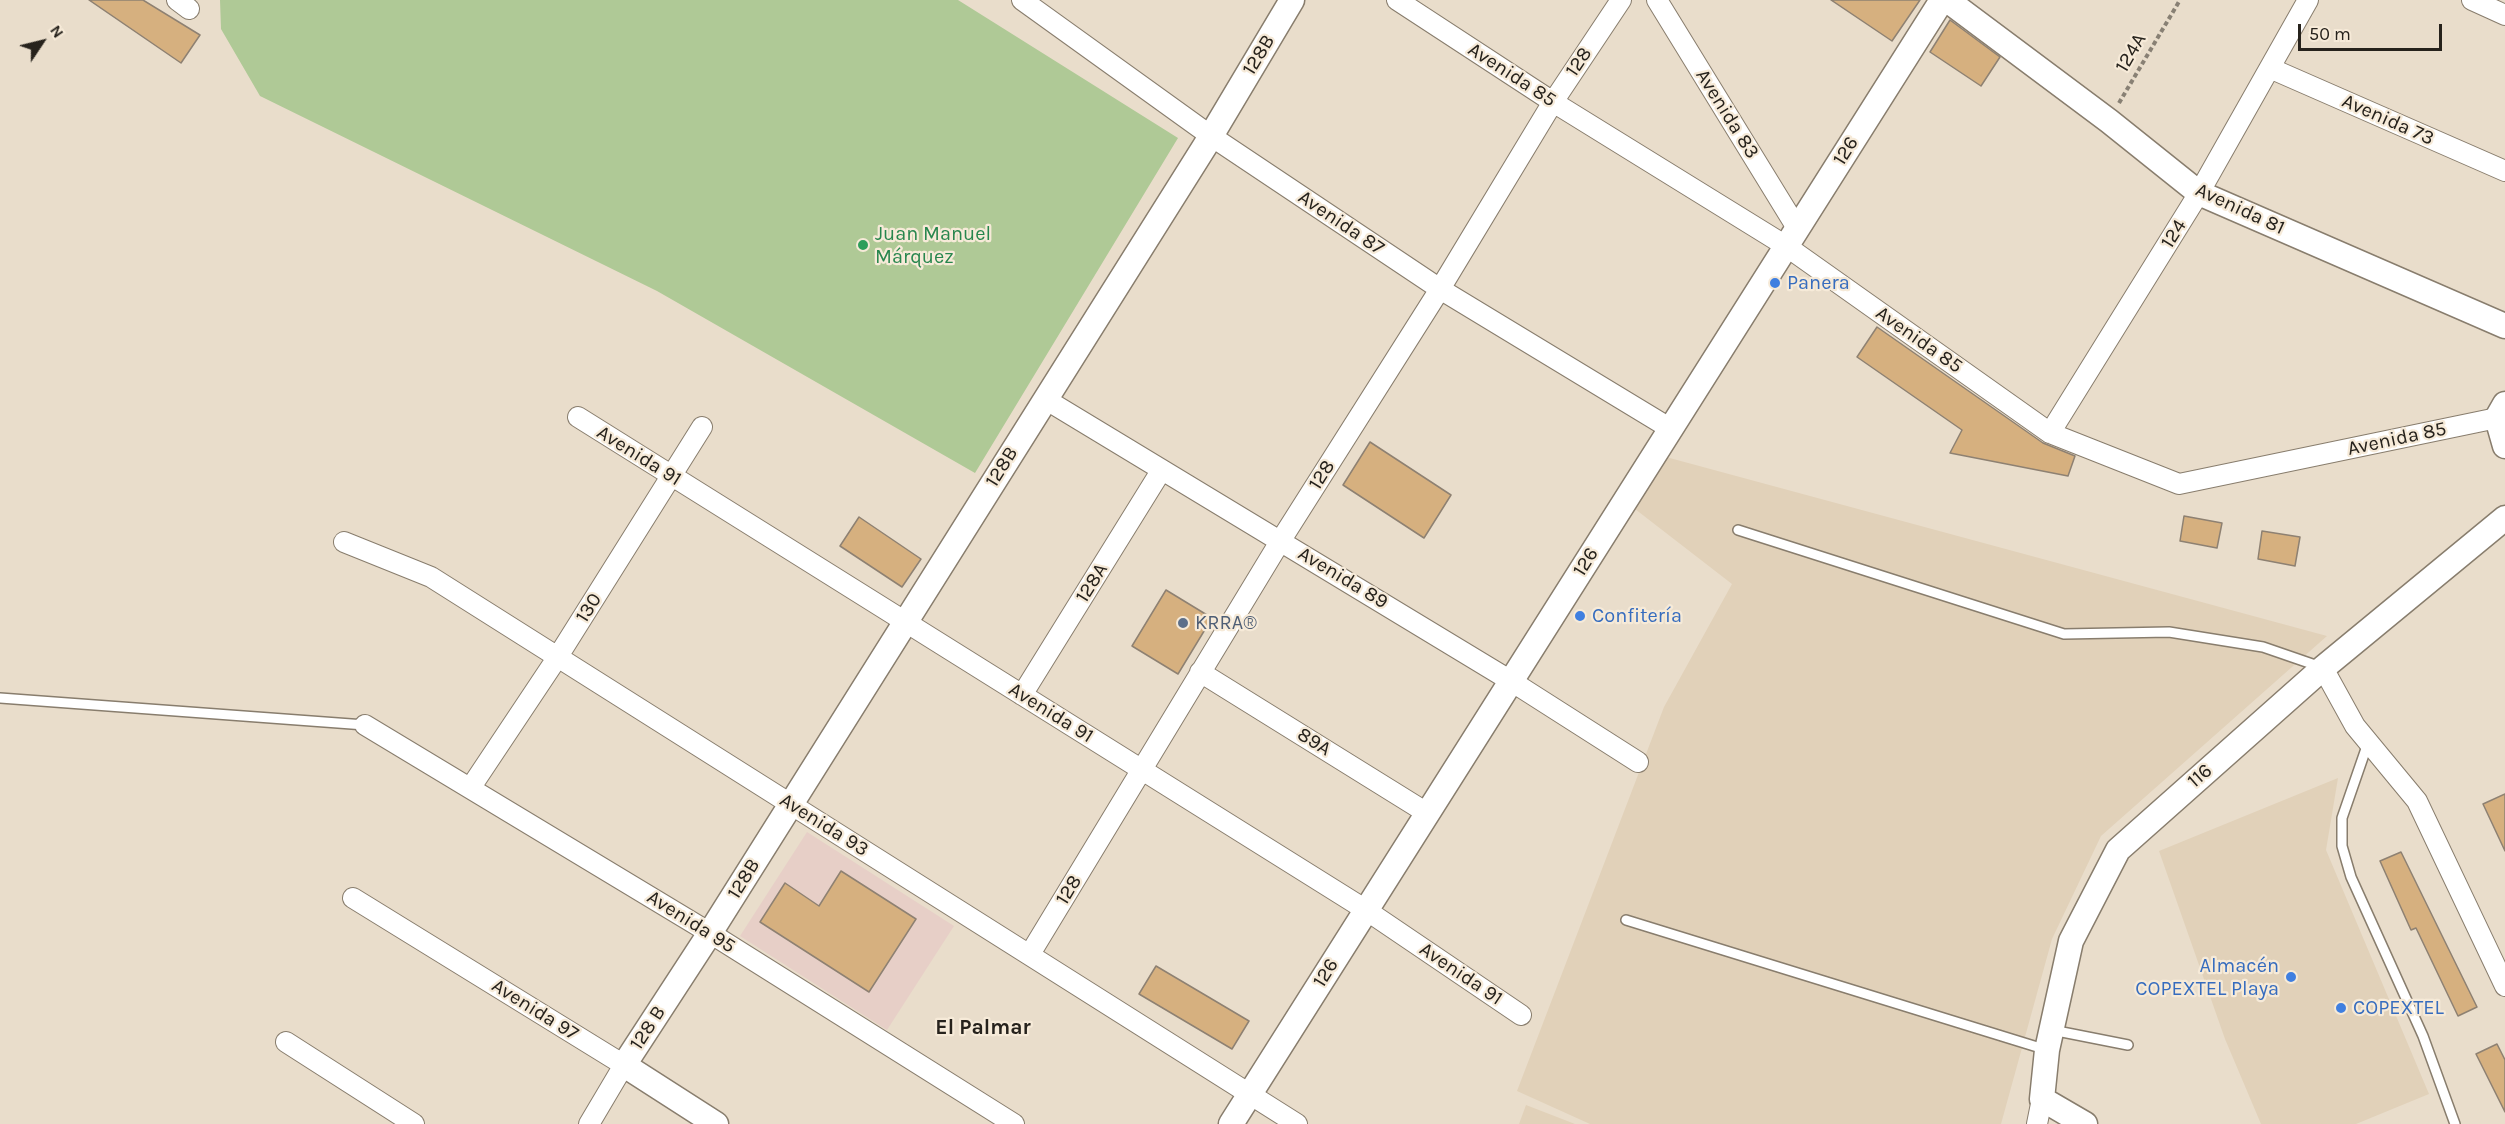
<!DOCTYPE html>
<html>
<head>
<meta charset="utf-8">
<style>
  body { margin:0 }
  #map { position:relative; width:2505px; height:1124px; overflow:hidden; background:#e9ddcb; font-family:Karla,sans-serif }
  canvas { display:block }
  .north { position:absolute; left:12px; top:12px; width:60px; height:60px; -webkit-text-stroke:4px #f6ead8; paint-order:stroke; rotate:55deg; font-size:16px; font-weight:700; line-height:24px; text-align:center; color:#26221c }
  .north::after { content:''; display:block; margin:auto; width:21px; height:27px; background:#26221c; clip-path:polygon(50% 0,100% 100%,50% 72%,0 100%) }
  .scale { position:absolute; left:2298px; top:24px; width:144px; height:27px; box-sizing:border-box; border:3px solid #26221c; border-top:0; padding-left:8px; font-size:18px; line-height:21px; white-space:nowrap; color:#26221c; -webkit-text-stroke:4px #f6ead8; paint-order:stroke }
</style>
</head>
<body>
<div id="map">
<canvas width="2505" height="1124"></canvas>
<div class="north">N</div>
<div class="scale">50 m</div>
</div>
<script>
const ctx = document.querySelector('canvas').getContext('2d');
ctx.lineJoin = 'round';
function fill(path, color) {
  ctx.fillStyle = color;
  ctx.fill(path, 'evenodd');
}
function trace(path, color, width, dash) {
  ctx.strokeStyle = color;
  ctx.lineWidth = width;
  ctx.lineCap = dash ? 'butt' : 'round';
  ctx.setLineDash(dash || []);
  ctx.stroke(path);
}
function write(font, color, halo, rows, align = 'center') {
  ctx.font = font + ' Karla,sans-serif';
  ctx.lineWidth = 4.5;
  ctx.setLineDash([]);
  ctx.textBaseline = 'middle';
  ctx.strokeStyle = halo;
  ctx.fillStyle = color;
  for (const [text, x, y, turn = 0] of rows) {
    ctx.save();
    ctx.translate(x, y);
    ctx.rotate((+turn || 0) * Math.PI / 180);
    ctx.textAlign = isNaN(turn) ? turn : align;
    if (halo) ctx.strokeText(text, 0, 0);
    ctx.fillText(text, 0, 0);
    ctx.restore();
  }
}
const built = new Path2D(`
  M1666,457l661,179 -226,200 -49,103 -51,185h-411l-73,-33 147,-384 68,-123 -97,-75z
  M2338,778l-12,72 103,244 -73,30h-95l-36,-85 -66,-188z
  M1526,1105l49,19h-56z`);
const education = new Path2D(`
  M807,832l147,94 -67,104 -147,-94z`);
const green = new Path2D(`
  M220,0h738l220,138 -203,335 -318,-182 -397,-195 -39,-67z`);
const building = new Path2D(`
  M89,0h54l57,35 -19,28z
  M1831,0h89l-28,41z
  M1950,20l50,37 -19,29 -51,-34z
  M1877,327l166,116 32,13 -7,20 -118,-23 12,-23 -105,-73z
  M1370,442l81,53 -27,43 -81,-53z
  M2184,516l38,7 -5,25 -37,-7z
  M859,517l62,42 -19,28 -62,-41z
  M2262,531l38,6 -5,29 -37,-7z
  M1166,590l46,28 -34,56 -46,-28z
  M2505,794v57l-22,-47z
  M2401,852l76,155 -19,9 -42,-88 -5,2 -31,-69z
  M841,871l75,48 -47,73 -109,-70 25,-39 34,23z
  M1156,966l93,55 -17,28 -93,-55z
  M2497,1044l8,16v52l-29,-58z`);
const path = new Path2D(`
  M2119,103l61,-103`);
const service = new Path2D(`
  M1738,530l326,104 105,-2 94,15 58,20
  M0,698l365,27
  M2368,743l-26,75v28l9,31 72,159 32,88
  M1626,920l421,130
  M2052,1030l76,15`);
const minor = new Path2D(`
  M177,0l12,9
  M1022,0l189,136 229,153 231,140
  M1397,0l156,102 233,144 264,187 129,51 318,-66
  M1657,0l140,228
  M2472,0l33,15
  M2272,69l233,102
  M1045,399l466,282 127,81
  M578,417l788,493 155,105
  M2050,433l149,-240 109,-193
  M344,542l87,35 866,547
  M2323,668l32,58 62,75 88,185
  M1200,672l227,141
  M1022,695l139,-224
  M365,725l345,208 304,191
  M471,787l86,-129 145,-231
  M353,898l271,167 -35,59
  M1030,954l251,-414 159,-251 113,-187 68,-102
  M286,1042l128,82
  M2037,1124l5,-25`);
const tertiary = new Path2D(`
  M1947,0l162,121 90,72 306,133
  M2505,404l-8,14 8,28
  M716,1124l-92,-59 86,-132 495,-787 87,-146
  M1231,1124l711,-1124
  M2085,1124l-43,-25 5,-49 24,-109 47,-91 205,-182 182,-150`);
const markers = [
  [863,245,6,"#2e9e5b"],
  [1775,283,6,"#3f7fe0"],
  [1580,616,6,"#3f7fe0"],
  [1183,623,6,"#5c6f8a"],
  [2291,977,6,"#3f7fe0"],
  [2341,1008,6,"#3f7fe0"]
];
const streetNames = [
  ["124A",2131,53,-60],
  ["128B",1259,55,-59],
  ["128",1579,62,-56],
  ["Avenida 85",1512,75,33],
  ["Avenida 83",1727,114,58],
  ["Avenida 73",2388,120,24],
  ["126",1846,151,-58],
  ["Avenida 81",2240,209,25],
  ["Avenida 87",1341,223,34],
  ["124",2174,234,-58],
  ["Avenida 85",1919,340,35],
  ["Avenida 85",2397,439,-12],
  ["Avenida 91",639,456,32],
  ["128B",1002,467,-58],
  ["128",1322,475,-58],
  ["126",1586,562,-58],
  ["Avenida 89",1343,578,31],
  ["128A",1092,583,-58],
  ["130",589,608,-58],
  ["Avenida 91",1051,713,32],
  ["89A",1314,742,32],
  ["116",2200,776,-41],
  ["Avenida 93",824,825,32],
  ["128B",744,879,-58],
  ["128",1069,890,-59],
  ["Avenida 95",691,922,32],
  ["126",1326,973,-58],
  ["Avenida 91",1461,974,34],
  ["Avenida 97",535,1010,32],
  ["128 B",648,1028,-57]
];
const leisureNames = [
  ["Juan Manuel",875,234],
  ["Márquez",875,257]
];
const shopNames = [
  ["Panera",1787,283],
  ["Confitería",1592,616],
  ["Almacén",2279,966,"right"],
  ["COPEXTEL Playa",2279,989,"right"],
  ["COPEXTEL",2353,1008]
];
const serviceNames = [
  ["KRRA®",1195,623]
];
const neighbourhoodNames = [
  ["El Palmar",983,1028]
];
fill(built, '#e1d1b9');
fill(education, '#e7cfc7');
fill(green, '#afc996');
fill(building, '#d6b07f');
trace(building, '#8e8172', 1.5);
trace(service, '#887d6d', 12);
trace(minor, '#887d6d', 22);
trace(tertiary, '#887d6d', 27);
trace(path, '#888074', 4, [4.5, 3]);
trace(service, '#fff', 9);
trace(minor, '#fff', 20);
trace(tertiary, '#fff', 24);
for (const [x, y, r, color] of markers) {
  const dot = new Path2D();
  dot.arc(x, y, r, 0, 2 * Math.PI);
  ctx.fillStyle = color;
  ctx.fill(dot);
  trace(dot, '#f6ead8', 2);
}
write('20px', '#26221c', '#f6ead8', streetNames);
write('20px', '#27864d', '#f6ead8', leisureNames, 'left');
write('20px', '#366cbe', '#f6ead8', shopNames, 'left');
write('20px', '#4e5e75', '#f6ead8', serviceNames, 'left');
write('bold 21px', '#26221c', '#f6ead8', neighbourhoodNames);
</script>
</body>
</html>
